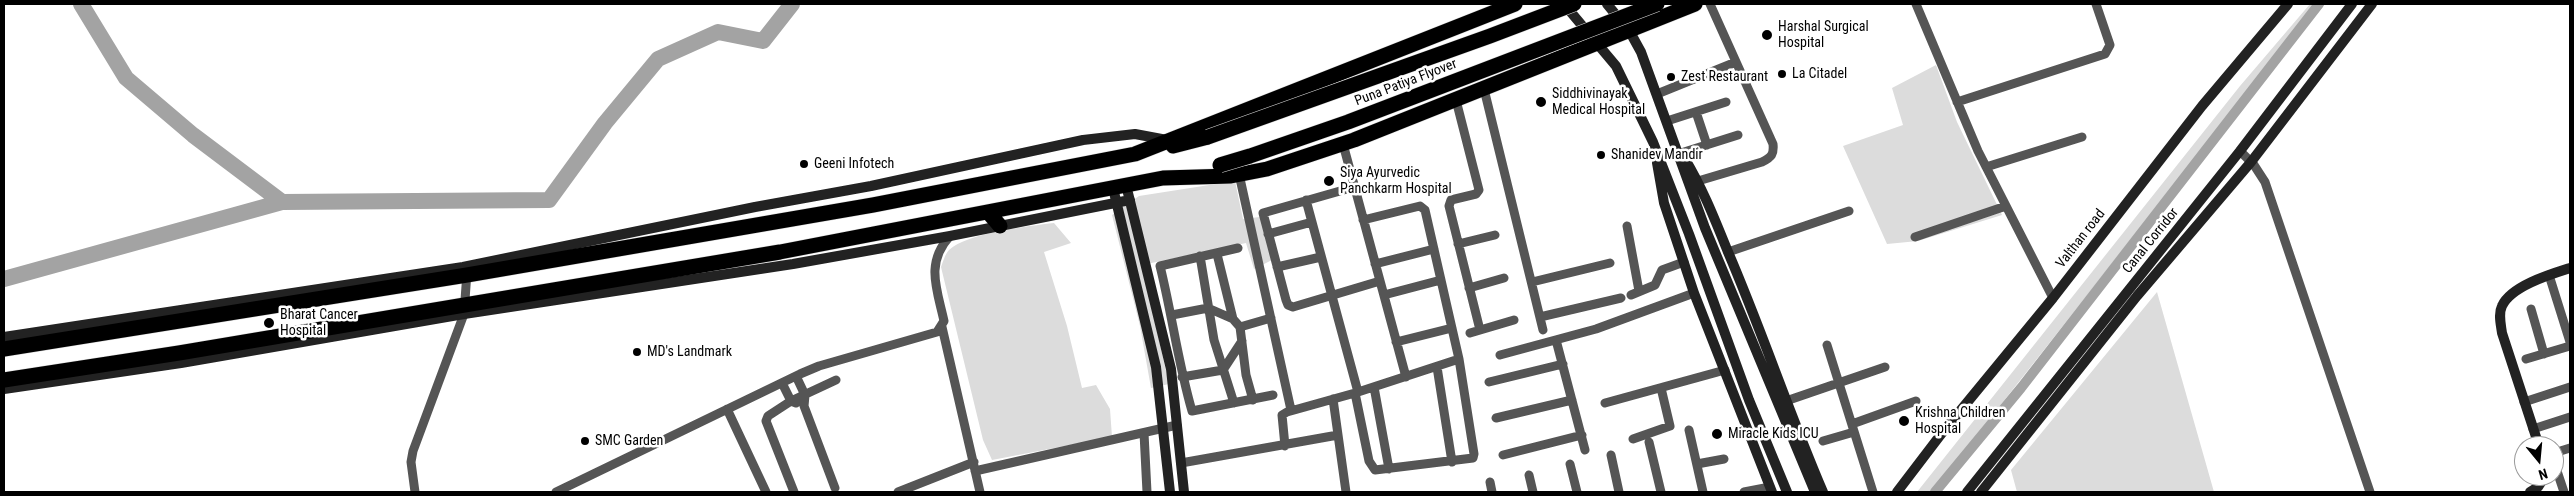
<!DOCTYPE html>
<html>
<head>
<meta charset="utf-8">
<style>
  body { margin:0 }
  #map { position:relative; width:2574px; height:496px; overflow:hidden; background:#fff; font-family:"Roboto Condensed",sans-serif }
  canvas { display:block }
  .frame { position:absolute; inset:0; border:5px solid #000; pointer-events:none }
  .north { position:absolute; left:2514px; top:436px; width:50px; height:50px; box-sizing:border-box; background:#fff; border:1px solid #999; border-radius:50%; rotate:163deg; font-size:14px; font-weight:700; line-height:20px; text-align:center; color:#000 }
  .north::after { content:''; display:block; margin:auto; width:18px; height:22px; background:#000; clip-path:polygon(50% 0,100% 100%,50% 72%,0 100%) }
</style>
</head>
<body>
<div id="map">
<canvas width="2574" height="496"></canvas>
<div class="frame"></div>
<div class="north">N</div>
</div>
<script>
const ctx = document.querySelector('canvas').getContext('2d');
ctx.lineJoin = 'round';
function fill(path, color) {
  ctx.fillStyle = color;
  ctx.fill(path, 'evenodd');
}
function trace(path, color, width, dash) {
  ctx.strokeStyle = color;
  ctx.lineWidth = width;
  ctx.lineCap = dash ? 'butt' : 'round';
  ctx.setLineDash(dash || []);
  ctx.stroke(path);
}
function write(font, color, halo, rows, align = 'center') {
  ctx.font = font + ' "Roboto Condensed",sans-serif';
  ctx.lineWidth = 5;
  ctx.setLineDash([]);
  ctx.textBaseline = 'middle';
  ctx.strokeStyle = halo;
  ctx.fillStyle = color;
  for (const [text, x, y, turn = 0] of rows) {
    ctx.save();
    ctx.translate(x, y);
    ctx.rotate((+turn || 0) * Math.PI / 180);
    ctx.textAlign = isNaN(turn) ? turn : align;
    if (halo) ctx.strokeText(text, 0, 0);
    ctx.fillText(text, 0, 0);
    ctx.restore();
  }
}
const green = new Path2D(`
  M2310,4h15l-31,38 -47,50 -315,400h-15l323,-406z
  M1936,65l21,57 45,93 -84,26 -31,3 -44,-98 60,-21 -11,-37z
  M1235,181l8,38 17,-2 12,43 -18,9 -8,-26 -104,22 27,119 -18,4 -11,-62 -28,-111 27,-19z
  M1054,223l17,20 -27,9 23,74 15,62 14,-3 14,24 2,28 -120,23 -9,-20 -42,-173c2,-5 4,-13 8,-17 18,-17 80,-24 105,-27z
  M2157,292l57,200h-197l-6,-22z`);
const canal = new Path2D(`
  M1935,492l86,-104 298,-384`);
const river = new Path2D(`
  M282,202l267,-2 56,-77 53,-64 60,-27 45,9 29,-37
  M4,279l278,-77 -89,-67 -67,-57 -45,-74`);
const street = new Path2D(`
  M1916,4l62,147 75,147
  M1484,89l59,241
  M1657,94l79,-32
  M1456,100l23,90 -3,4 -25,6 -2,6 31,124
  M1957,102l148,-48 5,-9 -14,-41
  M1696,112l11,33
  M1667,121l59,-19
  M1343,144l63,233
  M2240,151l14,14 11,17 105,310
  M1681,153l57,-18
  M1986,167l96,-30
  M1239,174l52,236
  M1698,181l64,-19c10,-5 12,-8 11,-18l-63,-140
  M1354,187l-91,26 23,87 2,5 5,2 87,-26
  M1306,200l52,192
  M1627,226l12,65
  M1268,234l44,-12
  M1915,237l91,-31
  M1458,244l37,-9
  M1238,248l-78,18c12,48 18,97 32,145l81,-16
  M1728,252l121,-41
  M1217,254l16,65 7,8 6,48 7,25
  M1200,256l14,84 20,63
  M1375,264l59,-15
  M1277,267l44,-10
  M2549,275l21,67
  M1532,282l78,-19
  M1469,288l35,-10
  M1384,295l57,-15
  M1631,295l24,-10 7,-15 22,-8
  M2531,309l13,45
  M1172,315l36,-7 25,11
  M1540,317l81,-19
  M942,327l38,165
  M1240,327l31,-9
  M1470,333l44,-13
  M1556,340l29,110
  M1396,342l56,-14
  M1827,345l46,147
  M1500,355l96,-26 98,-36
  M2526,359l44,-13
  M1437,367l15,95
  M796,376l9,19 -1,11 31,82
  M1182,377l41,-7 19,-29
  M1489,382l74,-18
  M782,383l9,18 5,2
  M1374,387l15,82
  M1355,393l14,68 6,9 98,-12 1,-4 -15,-95 -34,-149 -5,-4 -57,14
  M1333,399l13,93
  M1786,401l99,-34
  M2524,402l46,-15
  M1605,403l120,-33
  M727,409l39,83
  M1496,418l76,-18
  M1852,424l64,-23
  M2533,429l37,-12
  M1689,430l14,62
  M1144,433l3,59
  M1633,439l37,-13 -9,-38
  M1823,441l31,-9
  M1649,442l12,50
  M1285,446l-3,-31 5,-3 68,-19 104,-34
  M2554,453l16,-5
  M1503,455l79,-20
  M1611,455l8,37
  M2554,462l10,30
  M1181,463l157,-28
  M1570,464l7,28
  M1697,464l27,-5
  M975,471l202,-46
  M1529,475l4,17
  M1490,482l2,10
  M415,492l-4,-30 2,-11 51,-137 3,-42
  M556,492l244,-118 19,-8 118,-34 7,-11c-7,-32 -19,-58 6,-85
  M794,492l-28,-71 2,-5 23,-15 45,-21
  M898,492l76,-30
  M1744,492l26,-5`);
const secondary = new Path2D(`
  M1564,4l52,62 37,76 36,92 60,166 38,92
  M1607,4l23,28 11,20 64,176 110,264
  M1685,159c18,30 30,61 43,93 34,79 61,161 95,240
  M1657,163l7,40 30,90 78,199
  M1113,188l43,179 14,125
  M1128,193l43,176 13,123
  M4,337l459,-70 292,-60 116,-21 212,-46 52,-6 32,6
  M4,389l177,-26 283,-49 329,-50 157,-28 180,-36
  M2539,446l-37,-113c-1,-8 -4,-19 0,-27 9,-20 49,-32 68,-38
  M1897,492l45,-59 111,-135 149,-192 86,-102
  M1967,492l273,-341 112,-147
  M1981,492l156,-196 114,-134 121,-158
  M2530,492l8,-5 7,-11`);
const highway = new Path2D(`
  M1173,146l35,-9
  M988,212l12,14
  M4,349l463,-74 406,-70 262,-51 380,-150
  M4,380l175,-27 601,-101 383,-74 68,-2 36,-7 87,-29 341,-136`);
const highwayBridge = new Path2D(`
  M1208,137l282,-101 84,-32
  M1220,165l30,-9 98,-34 309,-118`);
const markers = [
  [1767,35,6,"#000"],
  [1782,74,5,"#000"],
  [1671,77,5,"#000"],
  [1541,102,6,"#000"],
  [1601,155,5,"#000"],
  [804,164,5,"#000"],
  [1329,181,6,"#000"],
  [269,323,6,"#000"],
  [637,352,5,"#000"],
  [1904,421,6,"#000"],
  [1717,434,6,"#000"],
  [585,441,5,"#000"]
];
const poiNames = [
  ["Harshal Surgical",1778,27],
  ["Hospital",1778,43],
  ["La Citadel",1792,74],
  ["Zest Restaurant",1681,77],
  ["Siddhivinayak",1552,94],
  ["Medical Hospital",1552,110],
  ["Shanidev Mandir",1611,155],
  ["Geeni Infotech",814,164],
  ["Siya Ayurvedic",1340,173],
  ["Panchkarm Hospital",1340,189],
  ["Bharat Cancer",280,315],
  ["Hospital",280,331],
  ["MD's Landmark",647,352],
  ["Krishna Children",1915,413],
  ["Hospital",1915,429],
  ["Miracle Kids ICU",1728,434],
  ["SMC Garden",595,441]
];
const streetNames = [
  ["Puna Patiya Flyover",1406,83,-21],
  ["Valthan road",2081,239,-52],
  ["Canal Corridor",2151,241,-51]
];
fill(green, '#dcdcdc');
trace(canal, '#a3a3a3', 10);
trace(river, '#a3a3a3', 16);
trace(highway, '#dbdbdb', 16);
trace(street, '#555', 9);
trace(secondary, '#222', 10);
trace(highway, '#000', 15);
trace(highwayBridge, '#dbdbdb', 16, []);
trace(highwayBridge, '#000', 15);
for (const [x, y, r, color] of markers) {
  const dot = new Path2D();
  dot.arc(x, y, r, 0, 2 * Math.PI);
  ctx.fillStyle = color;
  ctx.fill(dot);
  trace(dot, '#fff', 2);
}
write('14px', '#000', '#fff', poiNames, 'left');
write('14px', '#000', '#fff', streetNames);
</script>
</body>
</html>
